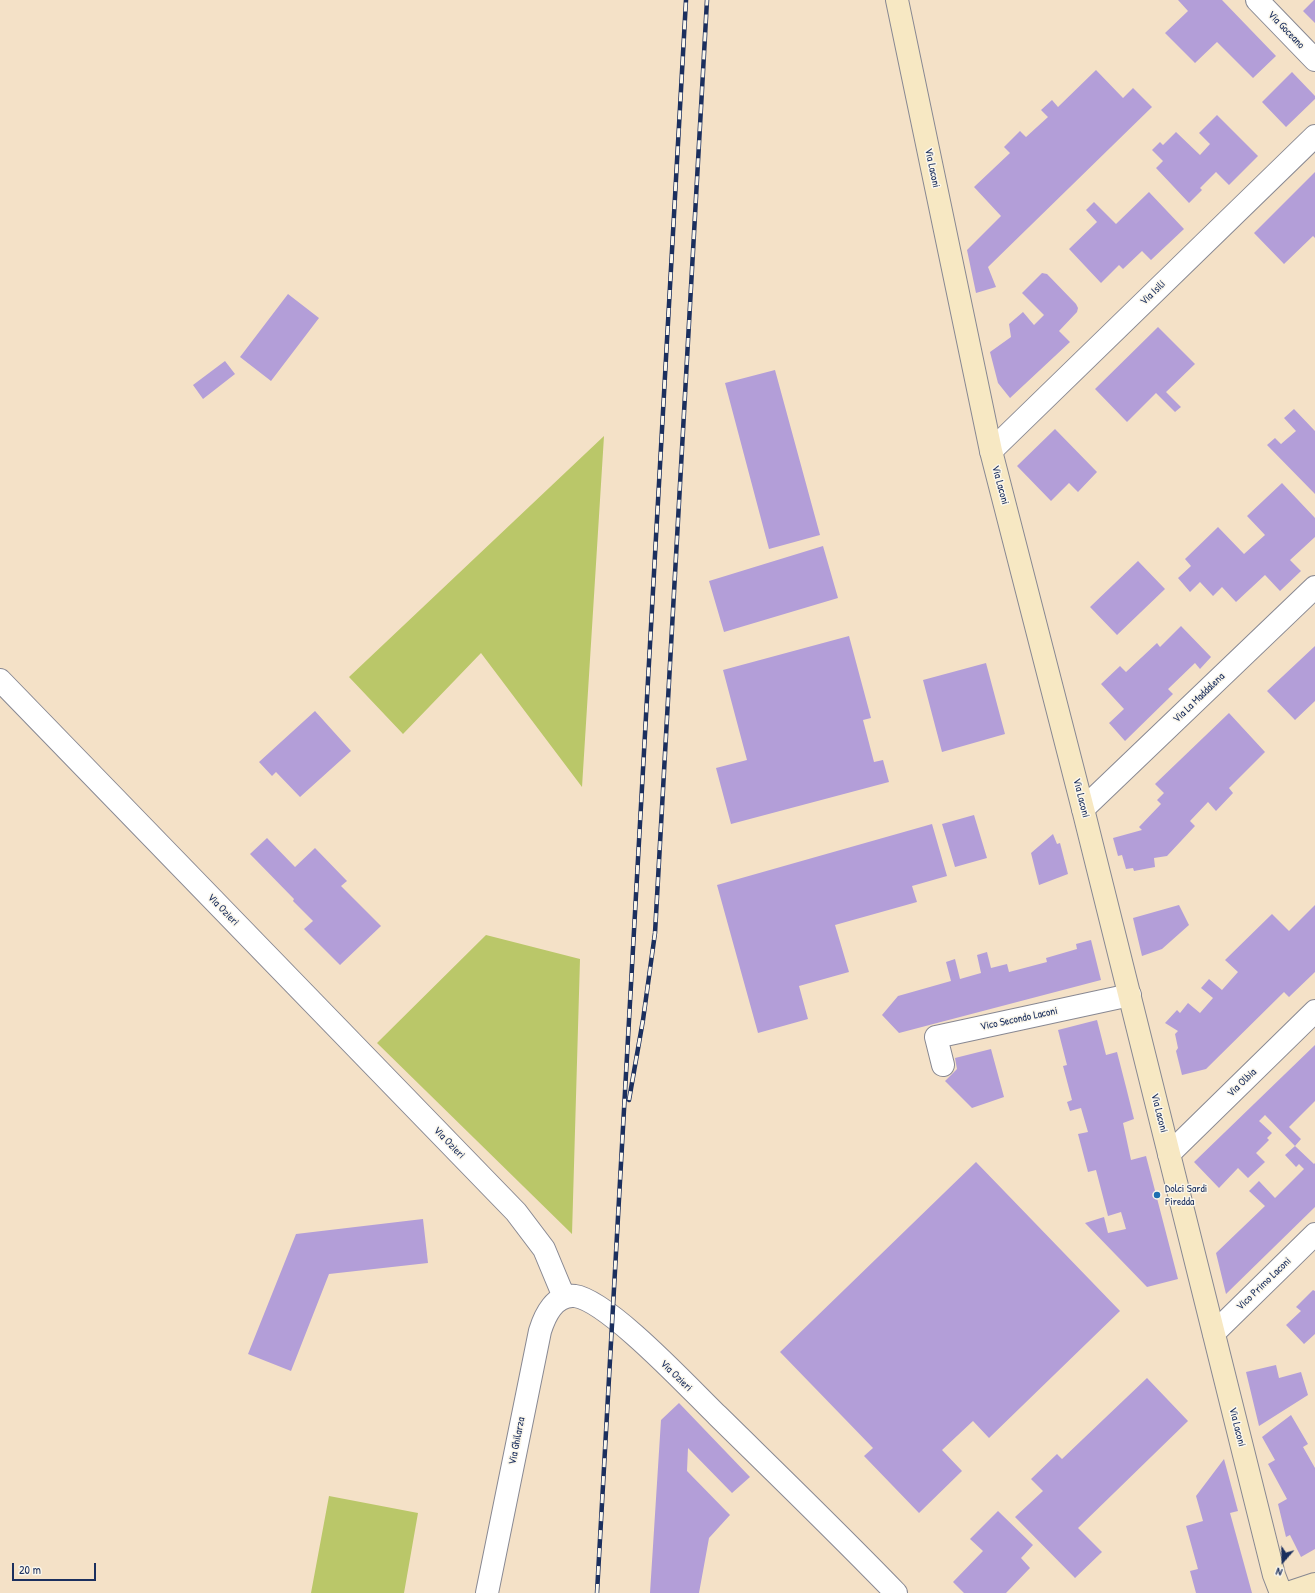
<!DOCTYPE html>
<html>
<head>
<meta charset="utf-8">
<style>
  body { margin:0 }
  #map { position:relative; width:1315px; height:1593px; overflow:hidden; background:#f4e1c7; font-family:"Patrick Hand",sans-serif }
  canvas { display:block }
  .north { position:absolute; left:1263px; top:1541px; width:40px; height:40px; -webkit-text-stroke:3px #fbf7ec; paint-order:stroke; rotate:200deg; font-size:11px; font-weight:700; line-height:16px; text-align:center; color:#1b2f5e }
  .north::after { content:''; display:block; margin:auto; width:14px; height:18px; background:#1b2f5e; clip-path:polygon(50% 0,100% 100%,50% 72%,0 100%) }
  .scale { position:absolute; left:12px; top:1563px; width:84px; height:18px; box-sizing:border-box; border:2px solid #1b2f5e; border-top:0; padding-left:5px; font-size:12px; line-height:14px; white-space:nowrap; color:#1b2f5e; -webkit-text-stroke:3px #fbf7ec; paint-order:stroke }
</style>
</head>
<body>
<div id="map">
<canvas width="1315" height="1593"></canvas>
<div class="north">N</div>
<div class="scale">20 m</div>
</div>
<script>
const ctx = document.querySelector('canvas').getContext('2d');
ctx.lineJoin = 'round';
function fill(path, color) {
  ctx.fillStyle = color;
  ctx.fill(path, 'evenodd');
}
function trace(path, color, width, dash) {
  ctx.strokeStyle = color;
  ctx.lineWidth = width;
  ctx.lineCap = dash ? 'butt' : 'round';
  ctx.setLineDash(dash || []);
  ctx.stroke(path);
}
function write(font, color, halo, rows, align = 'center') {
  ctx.font = font + ' "Patrick Hand",sans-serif';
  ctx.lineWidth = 3;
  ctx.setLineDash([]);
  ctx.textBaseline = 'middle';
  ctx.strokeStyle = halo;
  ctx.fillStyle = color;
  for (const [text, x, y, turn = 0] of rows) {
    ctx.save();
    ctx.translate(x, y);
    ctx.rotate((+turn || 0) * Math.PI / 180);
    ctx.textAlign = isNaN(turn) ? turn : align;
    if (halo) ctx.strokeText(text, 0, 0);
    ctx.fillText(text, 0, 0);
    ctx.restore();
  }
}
const green = new Path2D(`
  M604,436l-22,351 -101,-134 -78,81 -54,-57z
  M486,935l94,24 -8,275 -195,-191z
  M329,1496l89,17 -14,80h-93z`);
const building = new Path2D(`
  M1178,0h44l54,56 -23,22 -36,-36 -22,21 -30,-30 23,-22z
  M1314,0h1v23l-12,-12z
  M1096,70l27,28 10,-10 19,19 -164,160 8,20 -20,6 -9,-43 34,-34 -27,-29 36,-34 -6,-6 16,-16 6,6 22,-20 -7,-7 11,-10 6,7z
  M1292,72l23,24v3l-29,28 -24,-25z
  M1217,115l41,41 -29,29 -13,-13 -16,16 2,2 -13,13 -33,-35 7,-7 -11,-11 8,-8 3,3 13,-13 24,23 10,-11 -11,-11z
  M1315,172v66l-2,-2 -29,28 -30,-31z
  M1149,192l35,37 -33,31 -9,-9 -19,18 -4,-4 -18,18 -32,-34 28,-27 -11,-12 8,-8 22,22z
  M1042,273l5,1 29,30 2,4 -1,4 -18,19 11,11 -60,56 -12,-15 -8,-31 21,-15 -2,-13 14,-12 11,13 10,-10 -22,-22z
  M288,294l31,24 -48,63 -31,-24z
  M1158,327l37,37 -29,28 15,15 -6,5 -19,-19 -29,29 -32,-33z
  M225,361l10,13 -32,25 -10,-14z
  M775,370l45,165 -51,14 -44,-166z
  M1294,409l21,22v63l-48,-49 8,-7 6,6 15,-13 -12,-13z
  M1055,429l42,43 -19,20 -9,-9 -18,18 -34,-35z
  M1282,483l33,35v19l-25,23 11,11 -21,20 -15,-16 -29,27 -14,-15 -9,9 -13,-14 -10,10 -12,-14 13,-12 -6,-7 33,-32 26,27 21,-19 -18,-19z
  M823,546l15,52 -114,34 -15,-51z
  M1138,561l27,28 -48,46 -27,-28z
  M1181,626l30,31 -11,12 -5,-6 -27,26 5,5 -48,47 -16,-18 15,-14 -23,-25 19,-18 6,6 31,-29 3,4z
  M849,636l22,82 -8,2 11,42 9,-2 6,22 -158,42 -15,-56 31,-8 -24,-90z
  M1315,646v55l-20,19 -28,-29z
  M986,663l19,71 -63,18 -19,-72z
  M315,711l36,40 -51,46 -24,-25 -4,4 -13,-14z
  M1229,713l36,39 -36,36 4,5 -17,18 -8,-9 -18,19 5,5 -28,30 -13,2 1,9 -21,4 -1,-3 -7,1 -4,-14 -4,1 -5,-18 29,-8 -3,-3 22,-23 -4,-4 7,-7 -9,-9z
  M974,815l13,43 -32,9 -13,-43z
  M932,824l15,52 -35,10 5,16 -82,23 14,47 -50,14 9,33 -50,14 -41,-148z
  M1053,834l4,10 3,-1 8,31 -29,11 -8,-32z
  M267,838l28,29 20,-19 32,33 -6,5 40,40 -41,39 -36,-36 9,-8 -20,-20 1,-2 -44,-45z
  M1179,905l10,20 -27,24 -20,7 -9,-38z
  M1315,905v67l-26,25 -5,-5 -78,77 -24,6 -6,-24 2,-3 -3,-14 3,-3 -13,-8 12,-13 3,3 8,-10 12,10 13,-15 -12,-10 8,-9 13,11 16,-18 -13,-12 47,-46 17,17z
  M1091,940l10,40 -202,53 -17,-18 16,-19 53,-15 -5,-19 9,-3 5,20 21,-6 -4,-18 10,-3 4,16 16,-4 2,8 38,-10 -1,-4 31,-9 -1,-5z
  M1097,1020l9,35 11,-3 9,35 8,32 -11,4 8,37 15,-4 32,123 -31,8 -62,-64 19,-6 4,16 18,-4 -5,-17 -13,4 -12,-46 -8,2 -10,-38 10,-2 -7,-24 -11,3 -3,-9 5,-2 -9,-34 4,-1 -9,-35z
  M1315,1045v56l-26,26 12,12 -6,7 -30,-31 -6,6 13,12 -5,5 2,2 -13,13 9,9 -17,16 -10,-10 -19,20 -25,-26z
  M991,1049l13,48 -32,11 -27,-27 12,-12 -2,-11z
  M1295,1146l19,18 1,-1v44l-89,87 -10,-41 49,-47 -16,-15 10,-10 16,17 29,-29 -5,-5 -3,3 -11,-12z
  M976,1162l144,149 -131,127 -16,-17 -31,29 20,21 -43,42 -55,-57 9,-8 -93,-96z
  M423,1219l5,44 -99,11 -38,97 -43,-17 48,-120z
  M1313,1290l2,1v43l-11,10 -18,-19 15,-14 -5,-4z
  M1276,1365l3,13 22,-6 7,23 -49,31 -13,-54z
  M1147,1378l41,43 -110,107 24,24 -27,26 -60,-61 28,-26 -12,-12 26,-25 5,5z
  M679,1403l71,74 -18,16 -44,-45 -1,23 43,44 -21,23 -10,55h-49l11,-173z
  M1291,1415l17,29 -5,3 12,21v81l-14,8 -11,-22 -4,2 -8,-33 9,-5 -19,-35 7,-4 -13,-23z
  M1224,1459l14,52 -8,2 22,80h-56l-6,-22 8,-2 -12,-43 17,-5 -7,-25z
  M998,1511l35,34 -12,13 9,10 -24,25h-42l-11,-11 30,-31 -13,-12z`);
const street = new Path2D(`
  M1257,0l58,60
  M991,451l324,-315
  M0,680l516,532 28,37 20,48
  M1083,809l232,-222
  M943,1065l-7,-28 194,-42
  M1169,1154l146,-143
  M1214,1333l101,-99
  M487,1593l53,-262c5,-16 15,-37 35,-35 34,5 116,94 143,120 60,59 120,117 178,177`);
const secondary = new Path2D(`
  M897,0l94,451 92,358 191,766 7,18
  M1288,1593l27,-9`);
const rail = new Path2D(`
  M629,1100l14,-80 12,-87 52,-933
  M597,1593l89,-1593`);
const markers = [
  [1157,1195,4,"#1f6fb2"]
];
const streetNames = [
  ["Via Goceano",1286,30,46],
  ["Via Laconi",932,168,78],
  ["Via Isili",1153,293,-44],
  ["Via Laconi",1000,485,75],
  ["Via La Maddalena",1199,698,-44],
  ["Via Laconi",1081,798,76],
  ["Via Ozieri",223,910,46],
  ["Vico Secondo Laconi",1019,1019,-12],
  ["Via Olbia",1242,1083,-44],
  ["Via Laconi",1159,1113,76],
  ["Via Ozieri",449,1143,46],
  ["Vico Primo Laconi",1264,1284,-44],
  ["Via Ozieri",676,1376,44],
  ["Via Laconi",1237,1427,76],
  ["Via Ghilarza",517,1441,-79]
];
const poiNames = [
  ["Dolci Sardi",1165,1189],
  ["Piredda",1165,1202]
];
fill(green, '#bac769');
fill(building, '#b39ed8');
trace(street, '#888892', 24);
trace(secondary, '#888892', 24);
trace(street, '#fff', 22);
trace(secondary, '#f7e8c3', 22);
trace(rail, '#1b2f5e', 4.5);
trace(rail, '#fbf7ec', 3, [9]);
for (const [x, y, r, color] of markers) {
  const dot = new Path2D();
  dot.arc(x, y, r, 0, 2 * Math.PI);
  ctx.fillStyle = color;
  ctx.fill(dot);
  trace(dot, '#fbf7ec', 1.5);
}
write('11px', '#1b2f5e', '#fbf7ec', streetNames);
write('11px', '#1b2f5e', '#fbf7ec', poiNames, 'left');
</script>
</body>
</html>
